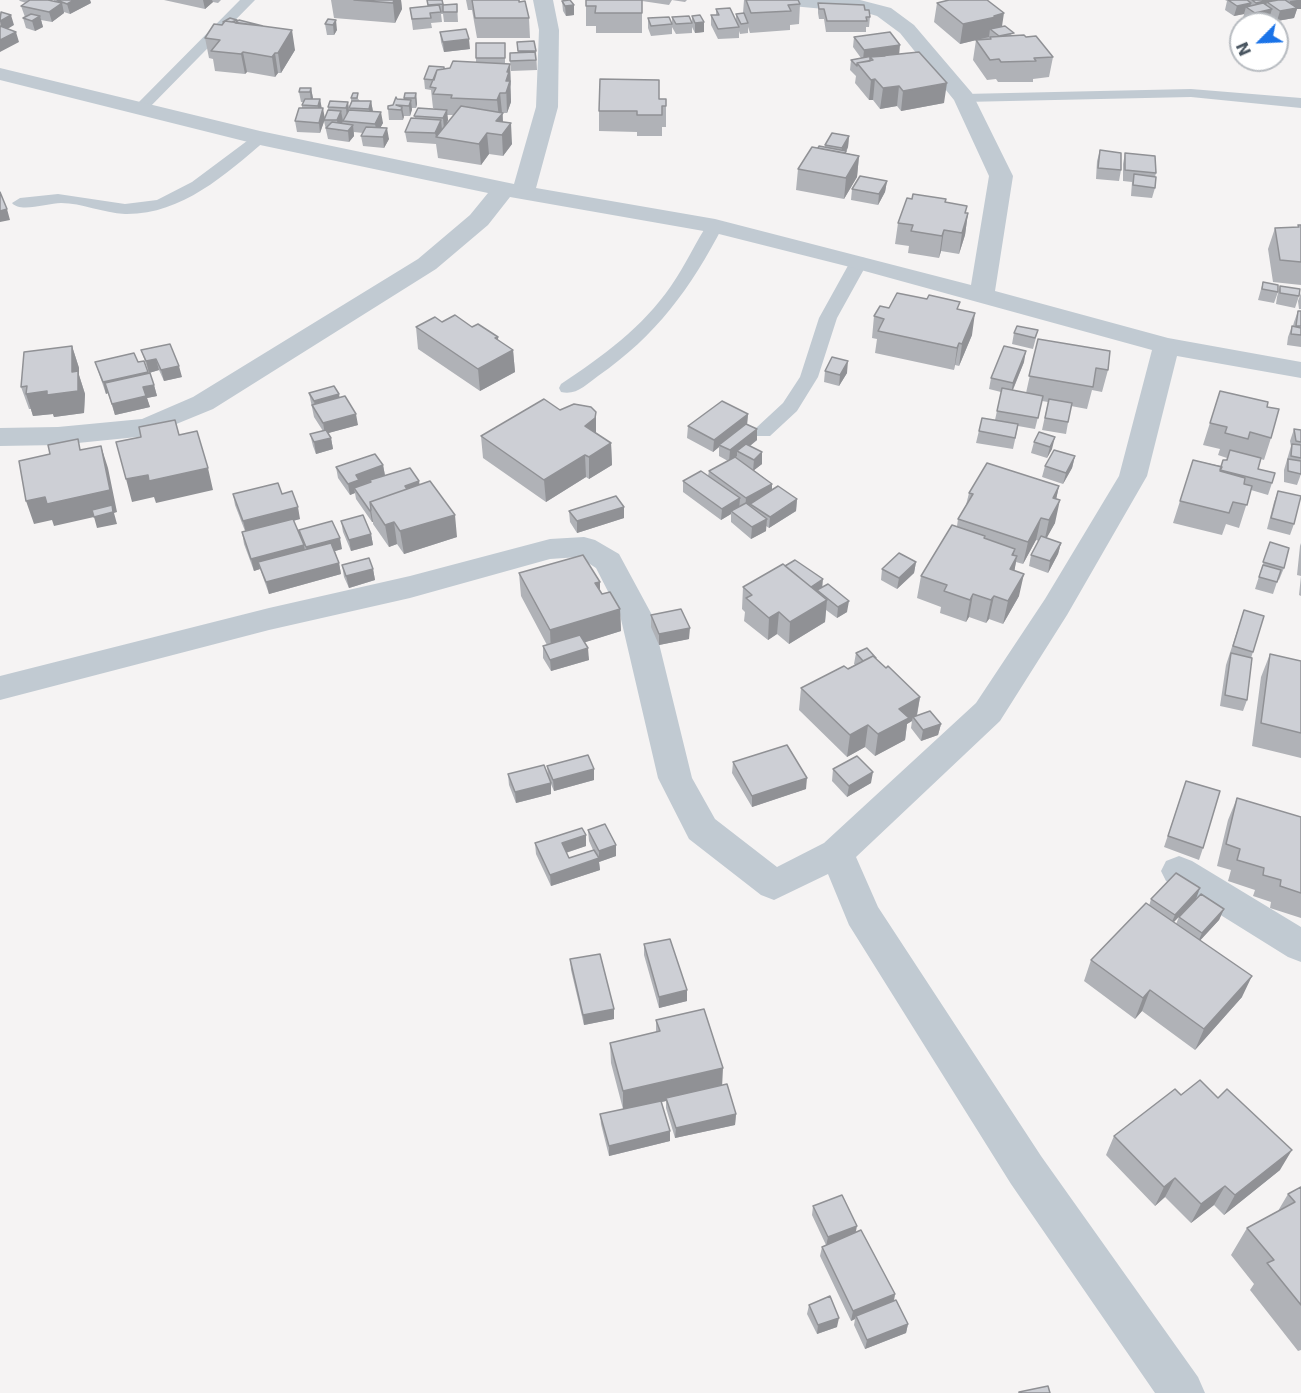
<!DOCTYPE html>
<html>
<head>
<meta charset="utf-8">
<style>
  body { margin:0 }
  #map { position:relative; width:1301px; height:1393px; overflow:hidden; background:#f5f3f3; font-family:"DejaVu Sans",sans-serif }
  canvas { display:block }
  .north { position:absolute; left:1229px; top:12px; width:60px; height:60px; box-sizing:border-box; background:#fff; border:2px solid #b7bbc0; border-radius:50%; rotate:246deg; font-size:16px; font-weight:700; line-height:24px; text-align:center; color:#4a5661 }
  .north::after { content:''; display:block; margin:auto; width:21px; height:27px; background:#1a73e8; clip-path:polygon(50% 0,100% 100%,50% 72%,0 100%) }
</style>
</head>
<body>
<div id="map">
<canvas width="1301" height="1393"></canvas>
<div class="north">N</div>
</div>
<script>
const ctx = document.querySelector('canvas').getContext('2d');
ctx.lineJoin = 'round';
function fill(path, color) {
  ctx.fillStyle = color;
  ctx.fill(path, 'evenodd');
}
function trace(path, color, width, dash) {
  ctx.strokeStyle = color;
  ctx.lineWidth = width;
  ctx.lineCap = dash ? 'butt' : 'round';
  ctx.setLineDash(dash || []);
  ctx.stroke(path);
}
const lane = new Path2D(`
  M240,0h15l-111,113h-10l-3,-3 3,-3z
  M1191,89l110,9v10l-110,-11 -227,5 -7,-4 7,-4z
  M260,133l5,2 3,3 -3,3c-40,34 -84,74 -140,73 -22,-1 -43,-11 -64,-11 -13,0 -41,10 -49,0l8,-5 38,-4 67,10 32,-4 35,-18 63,-47z
  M715,221l8,5c-32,62 -67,110 -125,150 -11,8 -22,20 -37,16l-2,-4 2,-4c42,-28 81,-56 110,-98 14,-20 24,-43 38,-64z
  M859,257l6,1 3,4 -31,56 -19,59 -21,34 -27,25h-14l-3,-4 3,-4 27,-25 17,-26 19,-59 31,-56 3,-4z`);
const street = new Path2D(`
  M533,0h20l6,30 -1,77 -22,81 179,31 256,66 18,-109 -35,-76 -54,-67 -23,-17 -10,-3 -75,-7 -7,-2 -3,-4h78l31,8 23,17 58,68 41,83 -18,115 173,47 133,24v16l-124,-22 -30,120 -80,139 -67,106 -144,136 22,50 163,249 157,221 7,16h-50l-144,-209 -162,-259 -21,-51 -54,26 -13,-5 -72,-56 -31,-61 -38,-163 -24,-47 -17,-11 -29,2 -140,39 -141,32 -269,70v-24l269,-68 141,-32 140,-37 34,-2 11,3 24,14 33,61 40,163 23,41 62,48 47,-24 152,-140 69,-104 74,-123 33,-126 -302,-83 -135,-34 -205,-36 -22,28 -52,44 -223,140 -66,27 -89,9 -58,1v-18l58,-1 84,-8 51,-22 225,-138 52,-44 18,-22 -228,-48 -260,-65v-12l260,63 254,53 22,-77 3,-77z
  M1179,856l13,5 109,66v35l-13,-5 -122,-76 -5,-10 5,-10z`);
const wall = new Path2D(`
  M19,0h29l6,1v-1h36l1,3 -21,11 -6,-2v1l-12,9 -11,-2 2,7 -8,4 -9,-3 -3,-10 2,-1 -4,-11 5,-3 -6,-2z
  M164,0h57l-3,3 -5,-1 -8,7z
  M331,0h70l1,9 -7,14 -61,-5z
  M427,0h15l1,5 14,-1 1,18h-14l-1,-8h-2l1,8 -11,1 1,5 -19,2 -3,-22 18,-2z
  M466,0h53l10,18 1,20h-53l-5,-28h-4z
  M586,0h101l-2,2 -13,-2 -3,5 -27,-4v32h-46v-7h-10z
  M744,0h54l2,4 -1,20 -9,1v5l-40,3 -2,-6v6l-8,1 -1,-3v7l-21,1 -7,-14v-10h5v-6l20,12v-7l7,-1z
  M1225,0h76v9h-4l-3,9 -17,3 -7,-5 -1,3 -17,4 -9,-5 1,-4 -10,2 -9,-6 2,-9z
  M562,1l12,4v10l-8,1 -3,-5z
  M818,3l47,7 5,7 -1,10h-3v5h-40l-2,-13h-5l-1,-6z
  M937,3l65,24 11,9 13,1 27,20 -4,20 -16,2v3h-35l-2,-3 -9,1 -14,-20 3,-20 -16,4 -26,-22z
  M692,16l12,16 -9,1 -3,-6v6l-16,1 -4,-7v-10l20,5z
  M648,18l24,6v10l-21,2 -3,-8z
  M328,19l9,11 -3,5h-7l-2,-11z
  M223,22h14l58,28 -14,23h-3l-3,4 -28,-5 -2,2 -30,-3 -2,-12 -4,-1 -4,-20 17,-13 1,-1z
  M440,32l30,17 -26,3 -3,-10z
  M854,37l45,17 45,49 -43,8 -4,-5 -17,3 -7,-9h-4l-14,-17 1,-7 -6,-6 1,-10 10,-2 -8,-11z
  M517,42l19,9 1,19 -26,1 -1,-10 8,-8z
  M476,43h29v21h5l1,20 -1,3 1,15 -4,11h-4v9l9,22 -9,12 -14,-2 -8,11 -43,-7 -2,-14 -29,-2 -2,-10 10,-14 -1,-2 21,-7 -2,-1 -2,-18 -6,-1 -1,-10 20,-12v2l32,-7zM447,115h6v1l-7,9 2,-5z
  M311,88l2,11h7l1,9 4,10 3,-8v-3l20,-5 1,8 2,-8v-4l2,-5 7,8h11l2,10 10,12 -3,5 9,11 -5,9 -21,-2 -2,-10 2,-3 -9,-1v4l-5,6 -21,-3 -4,-18 -4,12 -23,-1 -2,-11 7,-13v-3l1,-3h-2l-2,-10z
  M416,93l1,11 -1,4h-4l-2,8h-7v4h-14l-1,-11 16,-9v-2z
  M659,99h7v28h-4v9h-25v-4l-38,-1v-20z
  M849,136l-1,11 -2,6 13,3 -2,21 -13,22 -48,-9 2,-21 20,-21 7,-1v-2z
  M1100,150l21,20 -2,11 -23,-2 1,-18z
  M1125,153l31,20 -1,4v11l-3,10 -21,-2 1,-14 -9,-1v-17z
  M887,181l-2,11 -7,13 -27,-5 1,-11z
  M946,202l20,11h2l-3,22 -6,19 -18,-3 -2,7 -31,-5 1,-7 -14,-2 3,-21z
  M1298,225h3v60l-28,-3 -5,-33 7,-21h22z
  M1263,282l15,10 -4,11 -16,-3z
  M1280,286l19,10 -4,12 -19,-4 1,-7z
  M1301,293v16h-2l-1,-8z
  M889,308l70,2 13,25 -13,31 -4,-1 -1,5 -79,-17 2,-14 -5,-1 2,-22z
  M1298,311h3v36l-14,-2 1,-8 4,-11h1l1,-4z
  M442,322l30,5 26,10v3l15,10 2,22 -35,19 -62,-42 -2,-22z
  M1038,330l-5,19 -21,-5 2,-11z
  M1038,339l70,31 -6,22 -10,-2 -5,19 -16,-3 -5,28 -24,-4 6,-28 -6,-1 -7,28 -17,-3 -5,23 -37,-6 6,-25 13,2 6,-28 -12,-3 2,-11 33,-16 -11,28 13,3z
  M72,346l7,22v7l6,19 -1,19 -30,4 -1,-3 -20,2 -2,-7h-2l-8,-22z
  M141,350l41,27 -18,4 -5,-11 -10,3z
  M95,362h43l10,10 6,13 3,11 -10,2 3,9 -35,8 -7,-22 -2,1z
  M825,371l22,2 -8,13 -15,-4z
  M1220,391l47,16 4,31 -7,22 -3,-1 -3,10 14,14 -4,12 -17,-5 -12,38 -13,-4 -4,11 -49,-12 20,-63 28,6 5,-6 1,-2 -9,-3 2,-6 -17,-4z
  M309,393l31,4 18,28 -30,8 3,5 2,11 -17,5 -3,-8 -3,-12 13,-3 -9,-14z
  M748,414l-1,10 10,5v11l-7,6 12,6v12l-8,6 18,14v6l25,9 -1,12 -27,17 -3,-2v5l-15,8 -20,-17v-8l-10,6 -38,-28v-11l25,-5 1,-5 19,-10 -9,-5v-9l-6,5 -26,-14 1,-12z
  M1294,429l7,1v44l-4,11 -13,-3v-12l7,-24 -1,-5z
  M1039,432l13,17 -5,9 -16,-5 3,-11z
  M596,433l15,10 1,22 -23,14 -3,-2 -40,25 -63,-44 -2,-22z
  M1075,456l-3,12 -9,16 -21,-7 3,-11z
  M383,465l2,10 35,9 37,53 -53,17 -7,-10 -8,3 -16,-23v-2h-1l-16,-23 -1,-6 -5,2 -12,-17 -2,-11z
  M1059,486l-3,13 -1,24 -9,15 15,5 -3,11 -10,19 -19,-7 2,-11 8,-14 -3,-1 -13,24 -7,-2 -2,9 5,25 -16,28 -14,-5 -3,4 -17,-6 -3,5 -26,-9 1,-6 -24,-9 4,-22 36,-50 1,-7 8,-14 3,-12z
  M1278,491l16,33 -4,11 -23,-6 7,-27z
  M233,494h49l18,25 -7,2 8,17 -2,-8 43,19 -7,2 4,12 2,11 -72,20 -9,-25 -6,2 -10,-27 -2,-12 3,-1 -10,-26z
  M624,507v11l-47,15 -7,-11 -1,-11z
  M341,521l30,13 2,11 -22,6 -8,-19z
  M1270,542l14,26 -5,12 -1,-1 -5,15 -18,-5z
  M1301,543v53l-2,-1 2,-19 -4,-1 3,-29z
  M916,562l-2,11 -17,16 -16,-9 1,-11z
  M342,565l31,4 2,11 -26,8 -5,-11z
  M519,573l81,9v9l2,3 18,15 1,22 -36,11 4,18 -38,11 -8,-13v-12l4,-1 -26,-49z
  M743,587l79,1 25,24 -10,6 -11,-8 -1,12 -36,22 -12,-10 -9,6 -24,-19 1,-9 -3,-3z
  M1244,610l9,42 -2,6 -4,42 -4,11 -23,-5 6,-41z
  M651,615l38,24 -30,6 -8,-18z
  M856,653l20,6 44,38 -3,19 24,8 -3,11 -17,6 -10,-13 1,-7 -5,3 -2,16 -30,16 -10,-9 -18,10 -48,-47 2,-22 54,-23 -1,-1z
  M1270,654l31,7v97l-49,-12 9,-69z
  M733,762l73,27 -54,18 -20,-34z
  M547,766l47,14 -40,11 -4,-9 1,12 -35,9 -7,-18 -1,-11 40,2z
  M833,769l38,14 -24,14 -15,-16z
  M1186,781l17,67 -4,12 -35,-13z
  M1237,798l64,19v101l-31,-10 1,-6 -18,-6 2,-6 -27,-9 3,-11 -14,-4 11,-46z
  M588,830l28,15v11l-17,6 1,8 -49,16 -15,-32 -1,-11 51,-8v11l-20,7 3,5 24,-8 -4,-9z
  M1151,899h45l-22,23 2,2 3,-7 45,-8 -5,11 -19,20 42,57 -47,53 -53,-39 -7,8 -51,-38 7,-21 58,-54z
  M644,944l43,46v11l-28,7 -15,-53z
  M570,959l44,50v10l-30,6 -13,-55z
  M656,1020l66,65 14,29 -1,11 -60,13 -9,-30v-7l-5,1 9,39 -61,15 -8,-32 -1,-10 23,-5 -12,-46 -1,-20 46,-11z
  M1181,1095l99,75 -56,45 -10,-10 -23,18 -26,-26 -10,9 -49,-51 8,-19z
  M1301,1187v163l-3,1 -48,-61 4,-6 -23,-29 16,-27 31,-17 10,-17z
  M813,1206l43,27 39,61 -1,7 14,23 -2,9 -41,16 -11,-24 1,-6 -4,2 -31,-65 2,-9 4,-2 -14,-30z
  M809,1305l28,22 -20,7 -10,-20z`);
const shadedWall = new Path2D(`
  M74,0h16l1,3 -21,11 -3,-10z
  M203,0h9l1,2 -8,7z
  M394,0h7l1,9 -7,14 -2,-20z
  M1269,0h8l-10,2 -2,8 -11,3 2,-10z
  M1297,0h4v9h-4l-3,9 -17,3 3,-10 7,-1 3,-9z
  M62,3l2,10 -12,9 -3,-10z
  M1251,3l-1,7 -4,-3 -2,7 -10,2 3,-10z
  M574,5v10l-8,1 -1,-10z
  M1272,9l-3,10 -17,4 3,-10z
  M1004,13l-3,20 -11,-4 -1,8 -29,7 3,-20z
  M11,15l3,10 -13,8 -1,-12z
  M40,16l3,11 -8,4 -3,-10z
  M336,20l1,10 -3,5 -1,-10z
  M704,22v10l-9,1v-10z
  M292,30l3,20 -14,23 -3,-20z
  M16,32l3,10 -19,10v-12z
  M469,39l1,10 -26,3 -1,-10z
  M900,45l-1,11 -29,1 -7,3 1,-10z
  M243,52l4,20 -2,2 -4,-20z
  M275,53l3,20 -3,4 -3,-20z
  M510,64l1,38 -4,11 -1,-32 1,-9z
  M875,79l-2,21h-4l2,-20z
  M947,83l-3,20 -43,8 2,-20z
  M899,86l-2,20 -17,3 3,-21z
  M311,88l2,10 -2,4 -1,-10z
  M416,93l1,11 -1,4 -1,-10z
  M500,93l4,39 7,-9 1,21 -9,12 -1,-21 -6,-14 3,-3 -2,-18z
  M320,99l2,10 -3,7 -1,-10z
  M411,100l1,10 -2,6 -1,-10z
  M371,101l2,11 -2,7 -2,-10z
  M348,102l1,10 -2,6 -1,-10z
  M402,107l2,10 -1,3 -2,-10z
  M323,108l2,11 -5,14 -1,-10z
  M447,110l1,10 -4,9 -1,-11z
  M341,111l2,10 -5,10 -1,-11z
  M381,112l2,11 -6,11 -2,-10z
  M441,120l1,10 -6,7 -1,-4z
  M353,125l1,11 -5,6 -1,-11z
  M387,128l2,11 -5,9 -1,-11z
  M487,133l2,21 -8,11 -2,-21z
  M849,136l-1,11 -2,4 -1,10 -4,-2 1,-11z
  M859,156l-2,21 -13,22 2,-21z
  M887,181l-2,11 -7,13 1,-11z
  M7,209l3,11 -10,2v-11z
  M968,213l-3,22 -6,19 3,-21z
  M944,230l-3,21 -2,7 3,-22z
  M975,313l-3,22 -13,31 3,-22z
  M498,337l1,21 14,-8 2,22 -35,19 -2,-22 17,-31z
  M959,343l-4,22 -1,5 3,-22z
  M72,346l7,22v7l6,19 -1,19 -30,4 -1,-3 -20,2 -7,-22 21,-3 25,-19z
  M1026,351l-2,11 -13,32 2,-11z
  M156,359l3,11 -10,3 -3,-12z
  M848,361l-1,12 -8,13 1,-11z
  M179,366l3,11 -18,4 -3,-11z
  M148,372l3,11h-46l3,10 -2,1 -3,-12z
  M154,385l3,11 -10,2 3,9 -35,8 -3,-11 31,-17z
  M339,394l2,11 -25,8 -2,-12z
  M596,412v22l-11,-8z
  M356,414l2,11 -33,9 -2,-11z
  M748,414l-1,11 -28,20v2l-6,5 1,-12z
  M757,429v11l-16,13 -4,-2v5l-8,6 1,-12z
  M1055,437l-3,12 -5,9 3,-11z
  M331,438l2,11 -17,5 -2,-12z
  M611,443l1,22 -23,14v-22z
  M101,446l7,22 9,44 -3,1 3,11 -20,4 -3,-11 -40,9 -2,-6 -18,4 -8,-23z
  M762,452v12l-9,7 1,-11z
  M585,455l1,22 -40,25 -2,-22z
  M1075,456l-3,12 -9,16 3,-11z
  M383,465l2,11 -31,12 1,5 -5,2 -2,-11 8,-9z
  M208,468l5,22 -57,13 -2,-6 -22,5 -6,-23 22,-4z
  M419,481l2,12 -9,3 -7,-10z
  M772,484v11l-22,9v3l-5,3 1,-12z
  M1059,486l-5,23 -7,11 6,-22z
  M740,498l-1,12 -8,1v3l-10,6 1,-11z
  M797,499l-1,12 -27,17 1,-11z
  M1060,500l-5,23 -11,20 5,-23z
  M298,507l2,12 -54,14 -3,-12z
  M624,507v11l-47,15v-12z
  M371,510l2,12h-1l-2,-11z
  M455,515l2,22 -53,17 -4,-23z
  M1041,518l-5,22 -13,24 5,-22z
  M767,519l-1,12 -15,8 1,-12z
  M394,522l3,22 -8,3 -4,-22z
  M371,534l2,11 -22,6 -2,-11z
  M340,538l2,11 -34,10 -2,-12z
  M1061,543l-3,11 -10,19 2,-12z
  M304,545l2,12 -48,5 2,7 -6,2 -3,-12z
  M1015,549l-4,17 6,-10 -4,23 -8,13 7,-37z
  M916,562l-2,11 -17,16 2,-11z
  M339,563l2,11 -72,20 -3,-12z
  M373,569l2,11 -26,8 -3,-12z
  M1024,574l-5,22 -16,28 5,-23z
  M823,579l-1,11h-5v3l-7,-6z
  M600,582v22l-5,-21z
  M973,594l-4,23 -3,5 4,-22z
  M994,596l-5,23 -3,4 5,-23z
  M827,600l-2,22 -36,22 1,-22z
  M849,601l-2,11 -10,6 1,-11z
  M620,609l1,22 -70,22 -1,-23z
  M779,612l-2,22 -9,6 1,-22z
  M690,628l-1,11 -30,6v-11z
  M588,648l1,12 -38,11 -1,-11z
  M920,697l-4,22 -3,-2 -1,4 -5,3 -2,16 -30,16 3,-22 21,-25z
  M941,724l-3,11 -17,6 2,-11z
  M868,725l-3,22 -18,10 3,-22z
  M594,769v11l-40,11 -1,-11z
  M873,772l-2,11 -24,14 2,-11z
  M807,778l-1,11 -54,18v-11z
  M551,783v11l-35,9 -1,-11z
  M586,835v11l-24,8v-11z
  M616,845v11l-17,6 1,8 -49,16 -1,-11 49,-17v-7z
  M1200,888l-4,11 -26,27 5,-11z
  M1224,909l-5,11 -22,24 5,-11z
  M1252,976l-10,21 -47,53 9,-21z
  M687,990v11l-28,7v-11z
  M1150,990l-8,21 -7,8 8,-21z
  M614,1009v10l-30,6 -1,-10z
  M723,1068l-1,20 -56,10v3l-43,10v-20z
  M736,1114l-1,11 -60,13 1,-10z
  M670,1131v10l-61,15v-10z
  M1292,1150l-12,20 -56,45 11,-20z
  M1175,1178l-10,19 -10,9 9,-19z
  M1225,1186l-11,19 -23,18 10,-19z
  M857,1226l-2,10 -29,10 2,-9z
  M895,1294l-2,10 -37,12 -1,3 -4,2 2,-10z
  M839,1318l-2,9 -20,7 1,-9z
  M908,1324l-2,9 -41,16 2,-9z`);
const building = new Path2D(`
  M30,0h18l14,3 -13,9 -28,-6z
  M57,0h17l-7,4z
  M354,0h40l-1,3z
  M427,0h15l1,4 -15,1z
  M472,0h47v2l6,-1 4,17h-54z
  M569,0h1l4,5 -9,1 -3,-5z
  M586,0h56v13h-47l1,-7h-10z
  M746,0h52l2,4 -12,1 3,6 -40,2z
  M949,0h38l17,13 -10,3 2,1 -33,7 -26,-21z
  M1228,0h19l4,3 -14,3z
  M1252,0h17l-13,3z
  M1278,0h7l12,8 -17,3 -13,-9z
  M818,3l46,2 1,5h4l1,7h-4l1,4h-40l-3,-12h-5z
  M1263,3l9,6 -17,4 -9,-6z
  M457,4v8h-14v-7z
  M439,5l2,7 -11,1 1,5 -19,1 -2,-11z
  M730,8l9,19 -21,2 -7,-14h8l-3,-6z
  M1,12l10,3 -11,6z
  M744,13l4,10 -7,1 -5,-10z
  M31,14l9,2 -8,5 -9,-3z
  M700,15l4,7 -9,1 -3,-7z
  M689,16l3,7 -16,1 -4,-7z
  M669,17l3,7 -21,2 -3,-8z
  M230,18l7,2 -5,2 -7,-1 -1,1h-1z
  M328,19l8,1 -3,5 -8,-1z
  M239,20l24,6 -28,-3z
  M225,21l67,9 -14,23h-3l-3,4 -29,-5 -2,2 -30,-3 9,-11 -15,-2 9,-14 8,1z
  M0,26l16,6 -16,8z
  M1005,26l9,7 -15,3 -9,-7z
  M466,29l3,10 -26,3 -3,-10z
  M890,32l10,13 -36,5 -10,-13z
  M1024,35l2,2 10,-1 17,21 -19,1 2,3 -35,1 -2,-3 -9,1 -14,-20 15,-1 -1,-2z
  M534,41l2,10h-18l-1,-9z
  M476,43h29v15h-29z
  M535,52l1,8 -26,1v-8z
  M919,52l28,31 -44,8 -4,-5 -16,2 -8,-9 -4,1 -14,-17 16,-3 -3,-3z
  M883,54l2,2 -15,1v4l-13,2v3l-6,-6z
  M453,61l57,3 -3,8h2l-3,9h4l-4,12h-6l-3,7 -46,-2 1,-3 -19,-1 3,-6 -6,-1 7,-17 13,-2z
  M429,66l15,1v2l-7,1 -3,10 -10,-1z
  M600,79l59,1v19h7v7h-4v9h-25v-4h-38z
  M300,88h11l-1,4h-11z
  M353,93h5l-1,5h-6z
  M405,93h11l-1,5h-11z
  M396,97l1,2 14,1 -2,6 -13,-1 6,2 -1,3 -13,-1v-3l5,-1z
  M305,99h15l-2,7 -16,-1z
  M330,101l18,1 -2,6 -18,-1z
  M352,101h19l-2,8 -20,-1z
  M461,106l42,7 -7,8 15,2 -9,12 -15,-2 -8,11 -43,-7z
  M299,108h24l-4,15 -24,-2z
  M418,108l29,2 -4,8 -29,-2z
  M328,110l13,1 -4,9h-13z
  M349,110l32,2 -6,12 -32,-3z
  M411,118l30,2 -6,13 -30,-1z
  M332,122l21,3 -5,6 -22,-3z
  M366,127l21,1 -4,9 -22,-1z
  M832,133l17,3 -7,12 -17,-3z
  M819,146l27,5 -1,2 -27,-5z
  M812,147l47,9 -13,22 -48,-9z
  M1100,150l21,3v17l-23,-2z
  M1125,153l30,3 1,17 -31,-3z
  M1134,174l22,3 -1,11 -22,-3z
  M860,176l27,5 -8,13 -27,-5z
  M0,192l7,17 -7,2z
  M913,194l33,5 -1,3 22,4 -2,7h3l-6,20 -18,-3 -2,6 -31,-5 2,-6 -15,-2 9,-25 5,1z
  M1298,225h3v37l-21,-2 -5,-32 24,-1z
  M1263,282l15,3v7l-16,-3z
  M1280,286l20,3 -1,7 -19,-3z
  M897,293l30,6 2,-4 31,7 -3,7 18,4 -13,31 -3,-1 -2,5 -79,-17 6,-12 -10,-3 6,-10 9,2z
  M1298,311h3v15h-5z
  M455,315l17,12 6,-3 20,13 -3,1 18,12 -35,19 -62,-42 19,-10 7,5z
  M1017,326l21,4 -3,8 -21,-5z
  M1292,326l9,2v7l-10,-1z
  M1038,339l72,12 -2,19 -12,-2 -3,19 -64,-11z
  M170,344l9,22 -18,4 -5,-11 -10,2 -5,-11z
  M72,346v26l6,-1v20l-31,4v-4l-21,3 1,-8 -6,1 3,-35z
  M1004,346l22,5 -13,32 -22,-5z
  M134,353l4,9 6,-1 4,11 -45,10 -8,-20z
  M832,357l16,4 -8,14 -15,-4z
  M150,373l4,12 -11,2 3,9 -34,8 -7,-21z
  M334,386l5,8 -25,7 -5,-8z
  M1002,388l41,8 -5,22 -41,-7z
  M1220,391l48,11 -1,5 12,2 -8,29 -21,-6 -2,7 -23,-6 2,-6 -17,-4z
  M345,396l11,18 -33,9 -11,-18z
  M544,399l16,11 14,-6 17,3 5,5 -1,6 -10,8 26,17 -22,14 -4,-2 -41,25 -63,-44z
  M1049,399l23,4 -4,19 -23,-4z
  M722,401l26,13 -34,26 -26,-14z
  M982,418l36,6 -3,14 -36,-7z
  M175,420l4,15 18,-4 11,37 -59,13 -1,-6 -22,4 -10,-37 25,-5 -2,-10z
  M746,424l11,5 -27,21 -11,-5z
  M1294,429l7,1v12l-5,-1z
  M326,430l5,8 -17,4 -4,-8z
  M1039,432l16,5 -5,10 -16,-5z
  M78,439l2,11 21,-4 9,44 -63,14 -2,-7 -19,4 -7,-40 31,-7 -2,-9z
  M746,444l16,8 -8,8 -17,-9z
  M1292,444l9,1v13l-10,-2z
  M1054,450l21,6 -9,17 -21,-7z
  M1230,450l31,8 -3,11 17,4 -3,10 -52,-13 3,-10h4z
  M375,454l8,11 -27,10 3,5 -11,4 -12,-17z
  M735,457l37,27 -26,14 -37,-27z
  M1288,459l13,2v13l-13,-3z
  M1193,460l29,7 -2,4 25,7 -1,6 8,2 -5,19 -14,-3 -4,11 -49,-12z
  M987,463l72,23 -6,12 7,2 -11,20 -8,-2 -13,24 -70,-23 15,-25 -4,-1z
  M410,468l9,13 -14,5 2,3 -37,13 1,8 -1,1 -16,-23 17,-6 -1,-2z
  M701,471l39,27 -18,11 -39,-28z
  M430,481l25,34 -55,16 -6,-9 -9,3 -15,-23z
  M278,483l4,11 10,-3 6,16 -55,14 -10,-27z
  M778,486l19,13 -27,18 -20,-13z
  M1278,491l23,5 -7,28 -23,-6z
  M616,496l8,11 -47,14 -8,-10z
  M746,503l21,16 -15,8 -21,-16z
  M112,505l1,7 -19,5 -2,-7z
  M363,515l8,19 -22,6 -8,-19z
  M293,519l11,26 -53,14 -9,-27z
  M332,521l8,17 -34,9 -7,-17z
  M952,525l33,11 -1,2 31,11 -3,6 5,1 -7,13 14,5 -16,27 -14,-5 -3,4 -18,-6 -3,6 -26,-9 3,-6 -26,-9z
  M1041,536l20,7 -11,18 -19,-6z
  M1270,542l19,6 -5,20 -21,-6z
  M331,543l8,20 -73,19 -8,-20z
  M899,553l17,9 -17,16 -17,-9z
  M583,555l17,27 -5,1 7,11 8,-2 10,17 -70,21 -31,-57z
  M369,558l4,11 -27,7 -4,-11z
  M795,560l28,19 -12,8 -26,-21z
  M783,564l44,36 -37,22 -11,-10 -10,6 -23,-20 6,-3 -9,-8z
  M1263,565l18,5 -4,12 -18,-5z
  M828,584l21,17 -11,6 -21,-17z
  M681,609l9,19 -31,6 -8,-19z
  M1244,610l20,6 -11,36 -20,-6z
  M580,635l8,13 -38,12 -7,-14z
  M867,648l9,10 -3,-2 -10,5 -7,-8z
  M1231,653l21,5 -5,42 -22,-5z
  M1270,654l31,7v72l-40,-10z
  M873,656l13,12 2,-2 32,31 -21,12 10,9 -31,16 -10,-9 -18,10 -49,-47 43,-22 4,3z
  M930,711l11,13 -18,6 -10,-13z
  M787,745l20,33 -55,18 -19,-34z
  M588,755l6,14 -41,11 -6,-14z
  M857,756l16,16 -24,14 -16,-17z
  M544,765l7,18 -36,9 -7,-18z
  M1186,781l34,10 -17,57 -35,-12z
  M1237,798l64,19v76l-21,-7 1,-6 -18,-5 1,-7 -27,-8 3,-11 -14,-5z
  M605,824l11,21 -17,6 -11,-21z
  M582,828l4,7 -24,8 7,15 25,-8 5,8 -49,17 -15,-32z
  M1176,873l24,15 -25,27 -24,-16z
  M1201,894l23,15 -22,24 -23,-16z
  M1146,903l106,73 -48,53 -54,-39 -7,8 -52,-38z
  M670,939l17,51 -28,7 -15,-53z
  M600,954l14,55 -31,6 -13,-56z
  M704,1009l19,59 -100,23 -13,-48 50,-12 -4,-11z
  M1200,1080l18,18 9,-9 65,61 -57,45 -10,-9 -24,18 -26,-26 -11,9 -50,-51 61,-47 6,6z
  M727,1084l9,30 -60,14 -10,-30z
  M661,1101l9,30 -61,15 -9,-32z
  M1301,1187v118l-34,-42 7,-3 -27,-32 48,-26 -7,-8z
  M842,1195l15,31 -29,11 -15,-31z
  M861,1230l34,64 -42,17 -31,-64z
  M830,1296l9,22 -21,7 -9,-20z
  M896,1300l12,24 -41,16 -11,-24z
  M1048,1386l2,7h-31v-1z`);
fill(lane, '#c1cad2');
fill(street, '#c1cad2');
fill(wall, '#b0b2b7');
fill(shadedWall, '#909195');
fill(building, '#cdcfd5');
trace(building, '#909195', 1.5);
</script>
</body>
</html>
